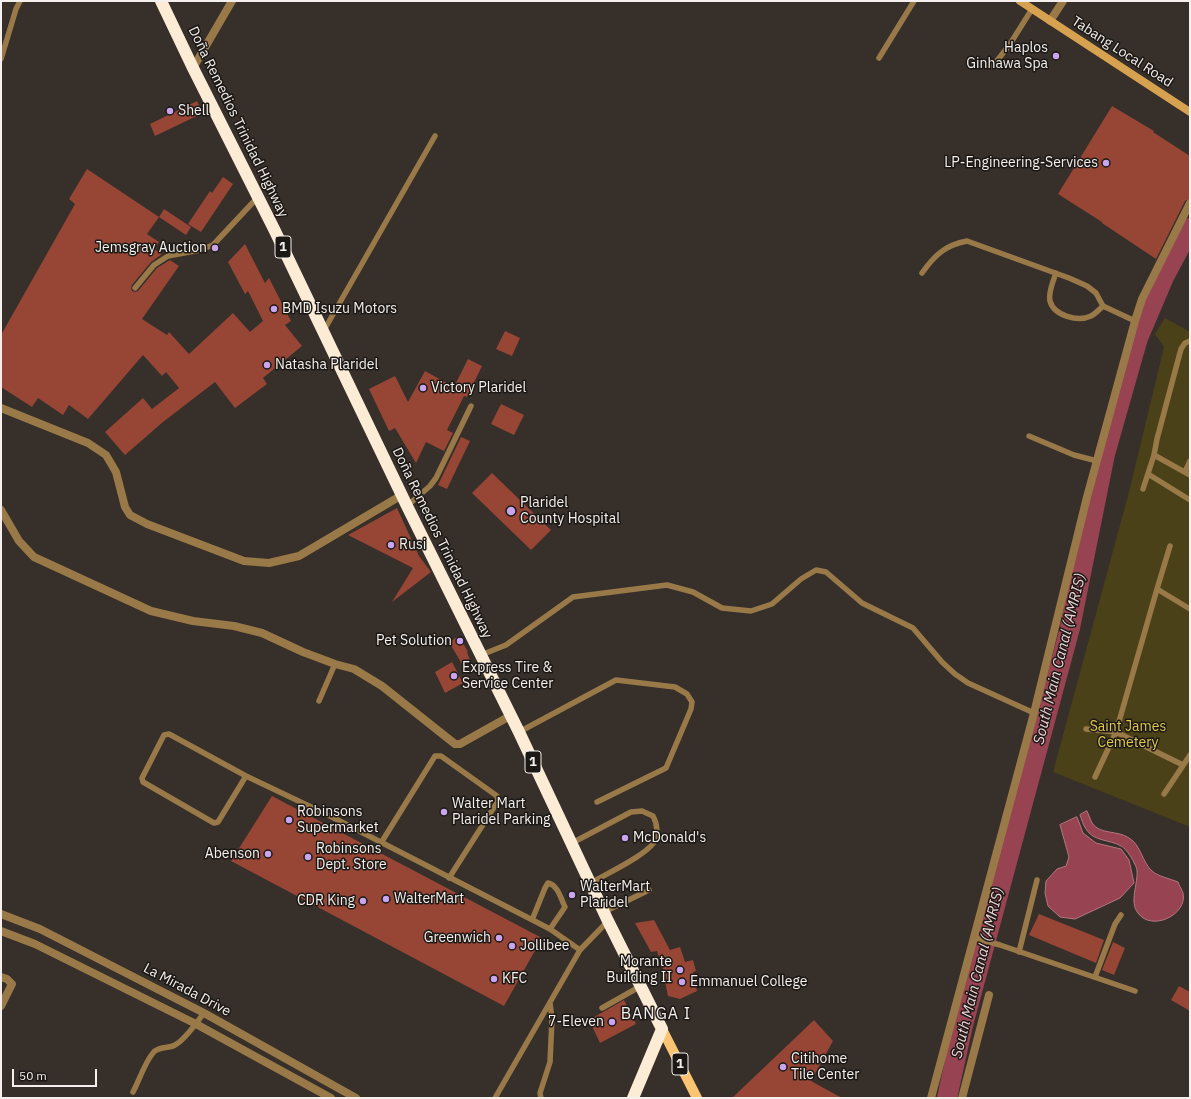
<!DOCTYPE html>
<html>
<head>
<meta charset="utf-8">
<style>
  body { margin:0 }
  #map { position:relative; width:1191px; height:1099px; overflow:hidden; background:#362f2a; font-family:"IBM Plex Sans",sans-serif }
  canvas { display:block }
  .frame { position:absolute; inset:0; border:2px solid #f5f0ed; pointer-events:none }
  .scale { position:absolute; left:12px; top:1069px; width:85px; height:18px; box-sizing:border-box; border:2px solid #f5f0ed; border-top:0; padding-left:5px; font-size:12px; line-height:14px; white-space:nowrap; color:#f5f0ed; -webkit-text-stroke:3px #1b1815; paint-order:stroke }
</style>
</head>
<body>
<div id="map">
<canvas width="1191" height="1099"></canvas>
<div class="frame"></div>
<div class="scale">50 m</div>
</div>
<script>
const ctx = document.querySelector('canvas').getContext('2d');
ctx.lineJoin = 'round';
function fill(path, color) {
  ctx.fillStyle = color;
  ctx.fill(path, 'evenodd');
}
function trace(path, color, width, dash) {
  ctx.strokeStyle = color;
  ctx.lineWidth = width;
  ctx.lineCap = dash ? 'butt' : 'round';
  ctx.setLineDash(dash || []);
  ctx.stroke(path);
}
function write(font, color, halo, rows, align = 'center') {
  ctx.font = font + ' "IBM Plex Sans",sans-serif';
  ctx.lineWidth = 3;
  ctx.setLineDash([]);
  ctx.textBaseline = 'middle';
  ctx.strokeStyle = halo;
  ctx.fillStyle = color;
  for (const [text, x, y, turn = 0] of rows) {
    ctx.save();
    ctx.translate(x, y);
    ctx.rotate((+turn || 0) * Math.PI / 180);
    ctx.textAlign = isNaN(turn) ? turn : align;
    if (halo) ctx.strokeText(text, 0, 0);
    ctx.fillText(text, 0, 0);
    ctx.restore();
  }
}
const green = new Path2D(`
  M1165,318l25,14v495l-137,-55 76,-280 35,-145 -9,-13z`);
const water = new Path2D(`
  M1087,811c2,4 3,8 5,12 8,12 26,7 37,15 12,7 13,24 23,33 5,5 19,8 26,11 1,3 4,8 5,11 5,22 -32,39 -45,20 -9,-11 0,-29 -1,-42 0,-4 -4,-10 -6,-14 -2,-3 -7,-10 -10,-11 -12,-7 -27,-4 -35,-17 -3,-4 -4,-9 -6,-14z
  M1077,817l6,16 13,10 25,6 8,11 5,23 -14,15 -45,21 -15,-2 -12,-11 -3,-13 1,-12 11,-12 9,-3 3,-9 -9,-32z`);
const river = new Path2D(`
  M947,1098l16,-73 107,-397 35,-174 33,-116 26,-61 26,-49`);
const building = new Path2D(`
  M197,101l6,12 -48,23 -5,-12z
  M1112,106l42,25 -1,1 37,24v42l-5,3 -29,58 -54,-36v-1l-44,-28z
  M87,169l72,48 -12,17 12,8 -5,7 8,5 -11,8 -19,23 -1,3 1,3 3,1 3,-1 19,-23 13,-8 9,6 -37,53 25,16 2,-3 20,22 44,-41 17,19 13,-11 -15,-30 -3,3 -17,-32 17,-18 20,39 4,-5 22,43 -6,4 17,21 -39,32 4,6 -32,24 -20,-26 -52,40 -38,33 -20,-23 38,-34 9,11 27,-21 -13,-16 -4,4 -19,-21 -55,64 -19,-14 -6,10 -25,-17 -6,9 -31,-20v-52l74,-131 -6,-5z
  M223,177l10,7 -32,48 -13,-8 22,-33 2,2z
  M164,209l27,18 -5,8 -27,-18z
  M505,331l15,7 -8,18 -16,-7z
  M468,359l14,7 -15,31 -3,-1 -17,34 6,3 -9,18 -18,-9 -10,21 -21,-35 -6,3 -20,-42 26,-13 13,26 17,-31 29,16z
  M501,404l23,11 -10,20 -23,-11z
  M461,437l9,4 -23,48 -9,-4z
  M492,473l59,57 -20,20 -59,-57z
  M397,508l22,48 12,16 -39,30 21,-34 -65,-33z
  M459,636l9,16h-1l3,8 -8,4 -13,-22z
  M452,662l11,21 -18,10 -10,-21z
  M272,796l270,142 -38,68 -273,-145z
  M1039,914l65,26 -8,23 -67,-28z
  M654,920l16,30 10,-3 5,15 8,-2 3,11 -3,1 4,19 -17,8 -12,-3 -3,-14 2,-1 -10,-30 -6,1 -16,-29z
  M1113,942l12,6 -11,27 -12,-5z
  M1179,986l11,6v19l-19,-11z
  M624,1000l12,24 -36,19 -11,-23z
  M814,1020l19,21 -22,40 31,17h-110z`);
const lane = new Path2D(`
  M879,58l35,-57
  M1,59l15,-50 4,-8
  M993,66l17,-22 22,-35
  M922,273c12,-17 23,-28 45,-32l102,37 18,8 9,7 7,13 32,15
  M1056,273c-3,8 -8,20 -6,28 4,15 28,21 41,15 4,-2 8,-6 12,-10
  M135,288l19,-23 14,-9 32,-6 13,-5 45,-48
  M323,332l112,-196
  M1029,436l45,19 23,6
  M1154,455l36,20
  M1185,472l5,-11
  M1148,474l42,26
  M1143,489l11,-34 3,-16 24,-90 4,-6 5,-2
  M407,506l23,-20 6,-8 35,-72
  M1170,546l-13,43 33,20
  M481,655l25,-10 67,-48 94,-12 26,7 29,16 29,3 21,-7 29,-25 15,-9 10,2 36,31 51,25 29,34 13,12 13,9 66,30
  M319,701l16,-37
  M1086,729l30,3 67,33
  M519,732l97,-52 59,7 12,7 5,8 -1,7 -25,59 -69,34
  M246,776l-28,46 -4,1 -71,-41 -1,-4 22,-43 5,-1 77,42 84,40 220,113 30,21
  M1095,777l21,-45 41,-143
  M1164,794l26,-39
  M381,843l54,-87h6l56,40 1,5 -49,77
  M572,843l59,-31 11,-1 11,5c4,7 5,15 2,24 -4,13 -51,35 -64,43
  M604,912l45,-22
  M532,920l13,-32 3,-5c10,2 13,16 17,24l-15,22
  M975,938l25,7 135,46
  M1019,952l18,-72
  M1095,977l20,-53 6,-9
  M602,1008l39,-22
  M133,1092c6,-11 12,-30 20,-39 5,-7 15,-4 22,-8 10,-5 22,-23 29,-32
  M495,1098l85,-148 28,-29
  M541,1098l-1,-5 10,-31 2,-43 -2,-16`);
const street = new Path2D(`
  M1050,21l13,-20
  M193,68l39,-67
  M1,408l87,35 18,12 10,17 9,35 5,8 17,9 97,37 25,2 30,-7 103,-61
  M1,510l18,31 15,16 117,54 42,10 41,5 28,7 41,19 32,12 19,5 28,17 73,58h5l50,-28
  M1,914l39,15 164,84 152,85
  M1,931l34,13 161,80 135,74
  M1,977l6,2 5,5 -11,22
  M931,1098l103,-385 53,-216 48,-176 7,-22 48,-96
  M962,1098l27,-103`);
const secondary = new Path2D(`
  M1020,1l170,111`);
const primary = new Path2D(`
  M662,1029l35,69`);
const highway = new Path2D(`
  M161,1l32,67 81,161 133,277 112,226 89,189 54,108 -29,69`);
const markers = [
  [1056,56,4,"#c9a5ee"],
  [170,111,4,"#c9a5ee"],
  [1106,163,4,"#c9a5ee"],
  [215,248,4,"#c9a5ee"],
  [274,309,4,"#c9a5ee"],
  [267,365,4,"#c9a5ee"],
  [423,388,4,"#c9a5ee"],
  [511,511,5,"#c9a5ee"],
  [391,545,4,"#c9a5ee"],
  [460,641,4,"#c9a5ee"],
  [454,676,4,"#c9a5ee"],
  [444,812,4,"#c9a5ee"],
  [289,820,4,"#c9a5ee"],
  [625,838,4,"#c9a5ee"],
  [268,854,4,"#c9a5ee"],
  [308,857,4,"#c9a5ee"],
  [572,895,4,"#c9a5ee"],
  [386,899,4,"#c9a5ee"],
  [363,901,4,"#c9a5ee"],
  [499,938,4,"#c9a5ee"],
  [512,946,4,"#c9a5ee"],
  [680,970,4,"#c9a5ee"],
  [494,979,4,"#c9a5ee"],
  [682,982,4,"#c9a5ee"],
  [612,1022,4,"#c9a5ee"],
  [783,1067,4,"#c9a5ee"]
];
const shields = [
  [283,247,16],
  [533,762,16],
  [680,1064,16]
];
const shieldNames = [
  ["1",283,247],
  ["1",533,762],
  ["1",680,1064]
];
const poiNames = [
  ["Haplos",1048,48,"right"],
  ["Ginhawa Spa",1048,64,"right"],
  ["Shell",178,111],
  ["LP-Engineering-Services",1098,163,"right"],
  ["Jemsgray Auction",207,248,"right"],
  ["BMD Isuzu Motors",282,309],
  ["Natasha Plaridel",275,365],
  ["Victory Plaridel",431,388],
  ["Plaridel",520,503],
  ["County Hospital",520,519],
  ["Rusi",399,545],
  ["Pet Solution",452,641,"right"],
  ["Express Tire &",462,668],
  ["Service Center",462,684],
  ["Walter Mart",452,804],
  ["Plaridel Parking",452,820],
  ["Robinsons",297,812],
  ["Supermarket",297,828],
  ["McDonald's",633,838],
  ["Robinsons",316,849],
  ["Dept. Store",316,865],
  ["Abenson",260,854,"right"],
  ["WalterMart",580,887],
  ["Plaridel",580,903],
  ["WalterMart",394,899],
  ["CDR King",355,901,"right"],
  ["Greenwich",491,938,"right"],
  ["Jollibee",520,946],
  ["Morante",672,962,"right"],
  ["Building II",672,978,"right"],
  ["KFC",502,979],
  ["Emmanuel College",690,982],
  ["7-Eleven",604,1022,"right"],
  ["Citihome",791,1059],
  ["Tile Center",791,1075]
];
const streetNames = [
  ["Tabang Local Road",1122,52,33],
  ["Doña Remedios Trinidad Highway",238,122,64],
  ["Doña Remedios Trinidad Highway",442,543,64],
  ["La Mirada Drive",187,990,28]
];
const parkNames = [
  ["Saint James",1128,727],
  ["Cemetery",1128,743]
];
const waterNames = [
  ["South Main Canal (AMRIS)",1060,659,-76],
  ["South Main Canal (AMRIS)",978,973,-76]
];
const quarterNames = [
  ["BANGA I",656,1014]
];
fill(green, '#4a4118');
fill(water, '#984352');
trace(water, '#b47780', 1);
trace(river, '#984352', 20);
fill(building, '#974534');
trace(lane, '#9a7948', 5.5);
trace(street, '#9a7948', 8);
trace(secondary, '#d7a24f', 8);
trace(primary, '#fbc472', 10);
trace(highway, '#fcecd5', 12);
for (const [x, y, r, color] of markers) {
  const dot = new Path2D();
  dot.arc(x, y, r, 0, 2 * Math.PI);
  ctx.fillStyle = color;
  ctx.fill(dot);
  trace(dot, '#1b1815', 1.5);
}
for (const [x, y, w] of shields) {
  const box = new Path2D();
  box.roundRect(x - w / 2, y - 11, w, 22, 3);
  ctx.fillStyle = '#1b1815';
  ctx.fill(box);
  trace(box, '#f5f0ed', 1);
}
write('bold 13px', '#f5f0ed', null, shieldNames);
write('14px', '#f5f0ed', '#1b1815', poiNames, 'left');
write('14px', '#f5f0ed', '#1b1815', streetNames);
write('14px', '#e2ca4e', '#1b1815', parkNames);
write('italic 15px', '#efd6d8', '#1b1815', waterNames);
ctx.letterSpacing = '1px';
write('16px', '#f5f0ed', '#1b1815', quarterNames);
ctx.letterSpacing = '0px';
</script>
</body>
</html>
